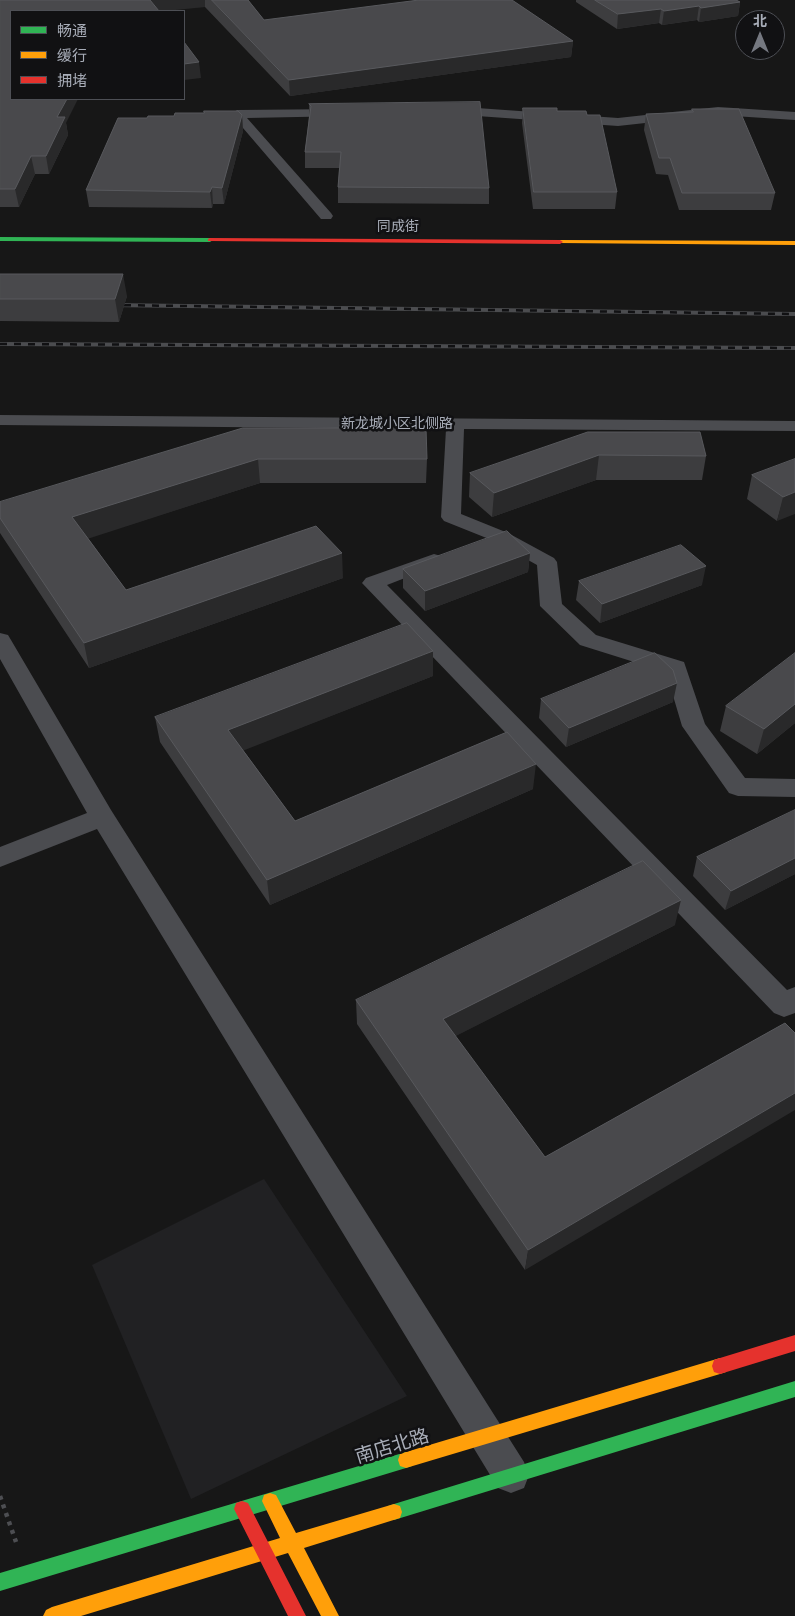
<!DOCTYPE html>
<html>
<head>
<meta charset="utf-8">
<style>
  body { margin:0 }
  #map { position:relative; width:795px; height:1616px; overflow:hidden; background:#171717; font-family:"Exo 2","Noto Sans SC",sans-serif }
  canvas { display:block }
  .legend { position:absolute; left:10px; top:10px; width:175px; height:90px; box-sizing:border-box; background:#111113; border:1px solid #4d4f55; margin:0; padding:6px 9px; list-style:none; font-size:15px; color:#a8adb8 }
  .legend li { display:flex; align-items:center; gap:10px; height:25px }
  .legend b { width:25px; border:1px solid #4d4f55 }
  .north { position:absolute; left:735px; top:10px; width:50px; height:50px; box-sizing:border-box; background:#111113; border:1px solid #4d4f55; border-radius:50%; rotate:0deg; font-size:14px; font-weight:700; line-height:20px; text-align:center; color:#a8adb8 }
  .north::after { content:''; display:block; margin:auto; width:18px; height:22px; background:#757880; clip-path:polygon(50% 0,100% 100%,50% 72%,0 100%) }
</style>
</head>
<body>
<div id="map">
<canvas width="795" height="1616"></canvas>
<ul class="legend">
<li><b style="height:6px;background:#30b455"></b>畅通</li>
<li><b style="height:6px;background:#ff9f0a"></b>缓行</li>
<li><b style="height:6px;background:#e5322d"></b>拥堵</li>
</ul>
<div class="north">北</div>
</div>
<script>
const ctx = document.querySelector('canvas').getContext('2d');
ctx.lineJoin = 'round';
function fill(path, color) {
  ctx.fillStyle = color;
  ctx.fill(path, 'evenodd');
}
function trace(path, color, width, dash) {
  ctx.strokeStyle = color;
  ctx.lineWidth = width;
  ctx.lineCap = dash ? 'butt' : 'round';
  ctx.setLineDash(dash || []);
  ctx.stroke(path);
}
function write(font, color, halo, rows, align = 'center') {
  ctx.font = font + ' "Exo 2","Noto Sans SC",sans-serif';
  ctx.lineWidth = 5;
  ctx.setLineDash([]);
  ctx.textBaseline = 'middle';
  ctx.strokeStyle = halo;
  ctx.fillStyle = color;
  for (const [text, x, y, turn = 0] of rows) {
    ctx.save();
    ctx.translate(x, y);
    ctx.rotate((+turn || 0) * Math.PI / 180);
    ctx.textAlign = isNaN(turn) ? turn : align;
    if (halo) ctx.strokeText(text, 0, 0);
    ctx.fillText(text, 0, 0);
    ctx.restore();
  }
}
const built = new Path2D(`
  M264,1179l143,217 -216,103 -99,-234z`);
const path = new Path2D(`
  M0,1496l16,46`);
const street = new Path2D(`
  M718,107l77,5v8l-77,-5 -100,11 -141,-10h-31l-6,-4 6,-4h31l141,10z
  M344,109l6,4 -1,3 -102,2 84,95 2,3 -2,3h-10l-90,-105 6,-4z
  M0,415l795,6v10l-331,-2 -3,85 47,19 46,25 3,4 5,42 34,31 88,27 21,62 40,54 50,1v18l-57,-1 -9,-3 -47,-67 -16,-54 -86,-27 -40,-39 -3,-41 -43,-24 -50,-20 -3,-4 5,-88 -446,-4z
  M434,554l7,2 3,4 -3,4 -54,21 400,405 8,-3v26l-11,4 -10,-4 -412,-430 4,-5z
  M0,633l8,2 3,5 100,170 413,652 5,13 -5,13 -13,5 -13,-5 -401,-659 -97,38v-20l87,-34 -87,-154z`);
const fast = new Path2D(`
  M0,237l210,1 3,2 -3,2 -210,-1z
  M795,1381v16l-401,123 -6,-2 -2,-6 2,-6 6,-2z
  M406,1452l6,2 2,6 -2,6 -6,2 -406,123v-18z`);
const slow = new Path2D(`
  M560,240l235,1v4l-237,-2 -1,-1z
  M720,1358l6,2 2,6 -2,6 -6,2 -314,94 -6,-2 -2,-6 2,-6 6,-2z
  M270,1493l6,2 20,38 98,-29 6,2 2,6 -2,6 -96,30 35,68h-18l-33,-63 -207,63h-38l3,-6 6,-3 228,-69 -18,-37 2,-6z`);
const jam = new Path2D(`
  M210,238l350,2 3,2 -3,2 -352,-3v-2z
  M795,1335v16l-75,23 -6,-2 -2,-6 2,-6 6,-2z
  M242,1501l6,2 58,113h-18l-54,-107 2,-6z`);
const rail = new Path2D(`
  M110,305l685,9
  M0,344l795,4`);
const wall = new Path2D(`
  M0,0h248l16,20 309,21 -2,16 -281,39 -85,-89 -194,4 55,112 2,12 -19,39h-14l-16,33h-19z
  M576,0h160l4,2 -2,14 -39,6 -2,-2 -35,5 -3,-2 -42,6 -41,-27z
  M309,104l180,84v16l-151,-1v-16l1,-19h-34v-16l4,-36z
  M523,108l34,3 60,81 -2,17h-82l-11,-86z
  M692,109l83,84 -4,17h-92l-11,-35 -12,-1 -12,-44 2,-16 46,-2z
  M242,115l1,16 -19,73h-11l-1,4 -123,-1 -3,-17z
  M0,274l127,22 -8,26 -119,-1z
  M243,428l184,31 -1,24h-166l-172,55 38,52 217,-12 -254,90 -89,-135v-31z
  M588,432l118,24 -4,24h-106l-104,37 -23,-20 1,-24z
  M795,459l-18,62 -30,-22 5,-24z
  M530,553l-2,19 -103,39 -22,-23v-19z
  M579,581l123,4 -102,38 -24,-23z
  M795,653v70l-38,31 -37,-23 6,-25z
  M433,676l-190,74 52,71 238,-32 -263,116 -110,-163 -5,-25z
  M541,699l132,3 -107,45 -27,-29z
  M795,810v64l-70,36 -32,-34 4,-19z
  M675,925l-220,111 90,121 -20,113 -168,-246 -1,-24z`);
const shadedWall = new Path2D(`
  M148,0h57v7l-39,4h-16z
  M740,2l-2,14 -39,6 2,-14z
  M699,6l-2,14 -35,5 2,-14z
  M661,9l-2,14 -42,6 1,-15z
  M573,41l-2,16 -281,39 -1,-16z
  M199,62l2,16 -17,2v-16z
  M67,99h11l-12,24 2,12 -19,39 -3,-18 11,-39z
  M242,115l1,16 -19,73 -2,-16z
  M31,156l4,18 -16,33 -4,-18z
  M212,187l1,17 -1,4 -2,-16z
  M123,274l4,22 -8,26 -4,-23z
  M599,455l-3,25 -104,37 2,-24z
  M258,459l2,24 -182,59 -6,-25z
  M795,492v22l-18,7 6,-24z
  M342,553l1,25 -254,90 -5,-25z
  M530,553l-2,19 -103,39v-20z
  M706,566l-4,19 -102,38 2,-19z
  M433,651v25l-201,79 -4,-25z
  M677,683l-4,19 -107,45 3,-19z
  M795,704v19l-38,31 7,-25z
  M536,764l-3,25 -263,116 -3,-25z
  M795,858v16l-70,36 6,-19z
  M681,900l-6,25 -233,118 1,-24z
  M795,1093v17l-270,160 3,-20z`);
const building = new Path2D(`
  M0,0h150l9,11h-148v88h56l-10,18h8l-19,39h-15l-16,33h-15z
  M212,0h36l16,20 155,-20h93l61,41 -284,39z
  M595,0h141l4,2 -39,6 -2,-2 -35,5 -3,-2 -43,5z
  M184,42l15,20 -15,2z
  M480,102l9,86 -151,-1 3,-35h-36l6,-46 -2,-2z
  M523,108h34v3h29l1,4h13l17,77h-83z
  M692,109h47l36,84h-93l-12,-35h-11l-13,-44 47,-2z
  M204,111h34l4,4 -20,73 -10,-1 -2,5 -124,-2 32,-72h29l1,-2h26l1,-3h29z
  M0,274h123l-8,25h-115z
  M243,428h183l1,31h-169l-186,58 54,73 190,-64 26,27 -258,90 -84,-125v-16z
  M588,432h112l6,24 -107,-1 -105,38 -24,-20z
  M795,459v33l-12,5 -31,-22z
  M507,531l23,22 -105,38 -22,-22z
  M681,545l25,21 -104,38 -23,-23z
  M407,623l26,28 -205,79 67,91 212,-89 29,32 -269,116 -112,-163z
  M655,653l18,17 4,13 -108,45 -28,-29z
  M795,653v51l-31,25 -38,-23z
  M795,810v48l-64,33 -34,-34z
  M643,861l38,39 -238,119 102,138 240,-134 10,10v60l-267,157 -172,-250z`);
const farStreetnames = [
  ["同成街",398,226],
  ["新龙城小区北侧路",397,423]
];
const nearStreetnames = [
  ["南店北路",392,1446,-17]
];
fill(built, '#212123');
trace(path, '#4d4e52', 4.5, [4, 5]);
fill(street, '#4b4c50');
fill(fast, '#30b455');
fill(slow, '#ff9f0a');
fill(jam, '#e5322d');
trace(rail, '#4b4c4f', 4);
trace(rail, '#111113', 2.5, [7]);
fill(wall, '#3d3d3f');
fill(shadedWall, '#29292a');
fill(building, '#49494c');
trace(building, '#58595d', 1);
write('14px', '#a8adb8', '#111113', farStreetnames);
write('19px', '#a8adb8', '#111113', nearStreetnames);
</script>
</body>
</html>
